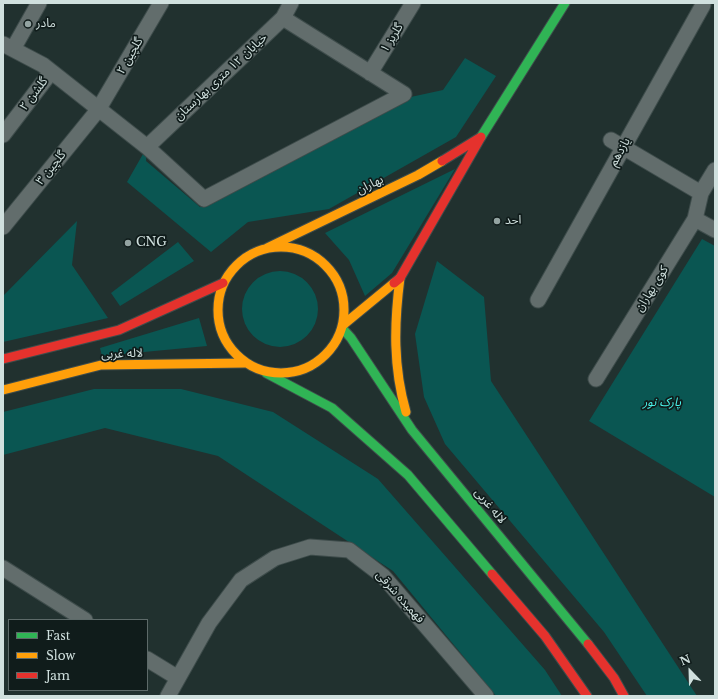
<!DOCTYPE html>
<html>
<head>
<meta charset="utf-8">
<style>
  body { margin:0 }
  #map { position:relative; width:718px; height:699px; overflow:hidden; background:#21312f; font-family:"Libre Baskerville",serif }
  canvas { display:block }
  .frame { position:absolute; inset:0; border:4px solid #d0e0de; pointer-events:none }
  .legend { position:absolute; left:8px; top:619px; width:140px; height:72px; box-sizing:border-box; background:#101c1b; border:1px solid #5d6a69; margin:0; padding:5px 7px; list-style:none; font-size:12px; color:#d0e0de }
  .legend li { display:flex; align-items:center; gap:8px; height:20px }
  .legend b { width:20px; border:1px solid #5d6a69 }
  .north { position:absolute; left:670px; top:651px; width:40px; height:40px; -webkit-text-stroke:3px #101c1b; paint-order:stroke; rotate:337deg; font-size:11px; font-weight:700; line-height:16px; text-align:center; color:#d0e0de }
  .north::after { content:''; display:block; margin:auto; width:14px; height:18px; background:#d0e0de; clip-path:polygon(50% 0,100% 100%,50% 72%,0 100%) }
</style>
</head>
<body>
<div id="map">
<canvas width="718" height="699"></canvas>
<div class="frame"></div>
<ul class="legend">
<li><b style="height:5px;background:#30b455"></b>Fast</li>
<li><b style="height:5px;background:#ff9f0a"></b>Slow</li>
<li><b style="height:5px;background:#e5322d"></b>Jam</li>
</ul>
<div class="north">N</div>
</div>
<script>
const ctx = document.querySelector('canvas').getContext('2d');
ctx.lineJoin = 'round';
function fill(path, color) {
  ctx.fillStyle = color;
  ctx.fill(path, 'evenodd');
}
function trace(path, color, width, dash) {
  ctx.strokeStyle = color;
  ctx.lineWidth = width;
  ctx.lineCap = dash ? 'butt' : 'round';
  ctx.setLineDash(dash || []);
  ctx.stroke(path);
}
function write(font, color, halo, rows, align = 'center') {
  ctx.font = font + ' "Libre Baskerville","Noto Sans Arabic",serif';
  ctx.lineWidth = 3.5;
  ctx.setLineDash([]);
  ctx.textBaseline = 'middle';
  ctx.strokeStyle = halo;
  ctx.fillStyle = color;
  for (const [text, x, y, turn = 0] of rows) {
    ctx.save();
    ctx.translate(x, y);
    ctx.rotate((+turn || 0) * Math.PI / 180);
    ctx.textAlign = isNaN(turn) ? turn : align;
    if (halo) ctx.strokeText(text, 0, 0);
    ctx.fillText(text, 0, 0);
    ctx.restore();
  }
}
const green = new Path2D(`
  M465,58l31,18 -40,61 -127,72 -81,13 -37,30 -84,-70 20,-35 -1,14 54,46 206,-109 37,-8z
  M455,169l-63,104 -27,23 -16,-36 -24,-27z
  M77,221l-5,44 36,53 -105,24v-46z
  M702,239l13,7v251l-126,-76z
  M178,242l16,19 -74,45 -9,-13z
  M437,261l47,36 7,84 206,315h-50l-43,-64 -159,-188 -21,-47 -9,-63z
  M242 309a38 38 0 1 1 76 0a38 38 0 1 1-76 0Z
  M199,318l8,28 -105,10 -2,-8z
  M94,389h87l92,23 105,67 167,191 17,26h-66l-103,-125 -175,-115 -113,-28 -102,27v-43z`);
const street = new Path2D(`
  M3,44l40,21 104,82 57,52 200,-105 -121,-76
  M13,49l26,-46
  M370,73l43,-70
  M3,135l48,-63
  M611,140l90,53 -6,26
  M147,147l136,-129 8,-15
  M701,193l14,-23
  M3,227l95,-117 63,-107
  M538,300l165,-295
  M596,379l99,-160 20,11
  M3,568l82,52
  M147,659l31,19
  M168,696l41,-73 32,-43 34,-22 35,-11 39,3 34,26 103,120`);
const fast = new Path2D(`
  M481,137l84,-134
  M342,328l9,10 61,92 176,214
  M266,373l66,35 76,67 84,99`);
const slow = new Path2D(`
  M218 310a63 63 0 1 1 126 0a63 63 0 1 1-126 0Z
  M267,248l151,-73 24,-14
  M400,278c-6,46 -7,89 6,134
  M343,325l51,-42
  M3,390l98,-25 144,-2`);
const jam = new Path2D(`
  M394,283l6,-5 81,-141 -39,24
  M3,359l116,-29 104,-47
  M492,574l53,62 42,60
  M588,644l26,34 10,18`);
const markers = [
  [28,24,4,"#93a3a1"],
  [497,221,4,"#93a3a1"],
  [128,243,4,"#93a3a1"]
];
const poiNames = [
  ["مادر",36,24],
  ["احد",505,221],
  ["CNG",136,243]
];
const streetNames = [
  ["گلریز ۱",392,38,-58],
  ["گلچین ۲",130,56,-60],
  ["خیابان ۱۲ متری بهارستان",221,77,-43],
  ["گلشن ۲",34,94,-53],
  ["یازدهم",620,152,-61],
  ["گلچین ۳",51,168,-51],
  ["بهاران",370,185,-26],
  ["کوی بهاران",652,289,-58],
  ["لاله غربی",122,354,-2],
  ["لاله غربی",490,506,50],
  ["فهمیده شرقی",400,597,48]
];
const parkNames = [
  ["پارک نور",662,403]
];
fill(green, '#0a5652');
trace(street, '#3e4c4b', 17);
trace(fast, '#3e4c4b', 11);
trace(slow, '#3e4c4b', 11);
trace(jam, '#3e4c4b', 11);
trace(street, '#626d6c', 15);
trace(fast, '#30b455', 9);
trace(slow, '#ff9f0a', 9);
trace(jam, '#e5322d', 9);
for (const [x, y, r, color] of markers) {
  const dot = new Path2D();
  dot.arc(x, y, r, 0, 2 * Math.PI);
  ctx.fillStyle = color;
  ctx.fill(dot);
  trace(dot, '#101c1b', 1.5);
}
write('12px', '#d0e0de', '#101c1b', poiNames, 'left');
write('12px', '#d0e0de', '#101c1b', streetNames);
write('italic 12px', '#49f3ea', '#101c1b', parkNames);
</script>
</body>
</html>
